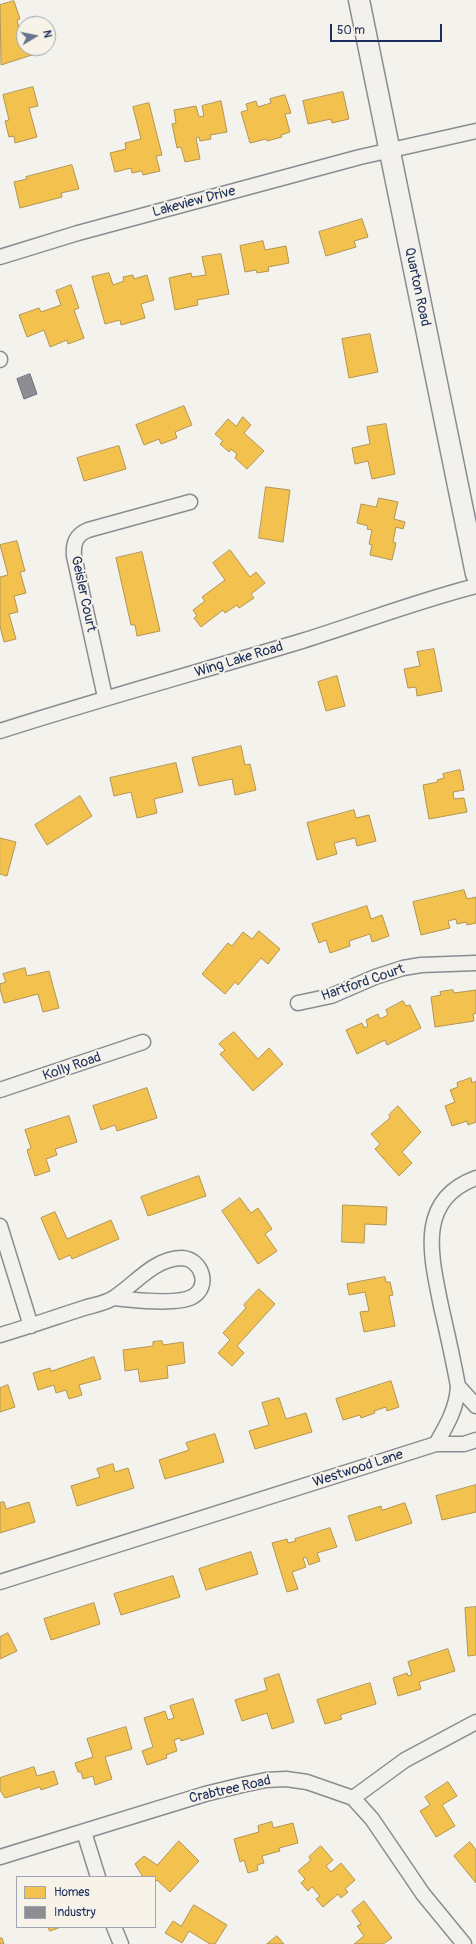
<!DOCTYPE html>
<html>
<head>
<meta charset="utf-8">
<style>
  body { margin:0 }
  #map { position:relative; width:476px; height:1944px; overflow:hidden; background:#f4f2ec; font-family:Pangolin,sans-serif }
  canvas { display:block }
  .legend { position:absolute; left:16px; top:1876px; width:140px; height:52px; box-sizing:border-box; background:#f7f3e8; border:1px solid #9fa5b1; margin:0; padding:5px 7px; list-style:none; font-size:12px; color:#1b2f5e }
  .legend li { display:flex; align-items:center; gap:8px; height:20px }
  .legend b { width:20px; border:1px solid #9fa5b1 }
  .north { position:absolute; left:16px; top:16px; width:40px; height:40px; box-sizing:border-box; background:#f7f3e8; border:1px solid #9fa5b1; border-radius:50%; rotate:80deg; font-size:11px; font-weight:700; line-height:16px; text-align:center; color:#1b2f5e }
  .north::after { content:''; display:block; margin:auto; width:14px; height:18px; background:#677390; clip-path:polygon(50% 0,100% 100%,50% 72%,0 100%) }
  .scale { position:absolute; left:330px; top:24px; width:112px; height:18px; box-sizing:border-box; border:2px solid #1b2f5e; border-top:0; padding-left:5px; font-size:12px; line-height:14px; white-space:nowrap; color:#1b2f5e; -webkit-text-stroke:3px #f7f3e8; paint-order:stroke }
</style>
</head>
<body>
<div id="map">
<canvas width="476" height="1944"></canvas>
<ul class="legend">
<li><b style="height:11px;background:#f2c14e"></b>Homes</li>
<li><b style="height:11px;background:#8d8d92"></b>Industry</li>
</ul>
<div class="north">N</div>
<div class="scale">50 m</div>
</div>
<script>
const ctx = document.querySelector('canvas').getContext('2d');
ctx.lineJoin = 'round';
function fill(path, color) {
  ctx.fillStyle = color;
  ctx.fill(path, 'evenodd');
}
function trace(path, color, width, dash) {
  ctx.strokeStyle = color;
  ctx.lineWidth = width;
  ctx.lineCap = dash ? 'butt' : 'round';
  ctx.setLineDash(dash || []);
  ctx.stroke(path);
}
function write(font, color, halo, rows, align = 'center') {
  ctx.font = font + ' Pangolin,sans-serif';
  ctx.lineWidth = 4;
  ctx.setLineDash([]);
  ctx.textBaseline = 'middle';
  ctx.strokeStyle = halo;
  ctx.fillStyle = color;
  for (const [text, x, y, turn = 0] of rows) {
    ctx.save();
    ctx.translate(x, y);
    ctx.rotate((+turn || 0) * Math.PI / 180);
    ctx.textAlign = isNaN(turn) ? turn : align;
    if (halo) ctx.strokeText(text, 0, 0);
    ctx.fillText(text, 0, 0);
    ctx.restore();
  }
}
const homes = new Path2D(`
  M14,1l6,18 -3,1 7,28h16l1,4 -40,13 -1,-60z
  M33,87l5,19 -9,2 8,29 -22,6 -1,-7 -5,1 -4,-16 4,-1 -6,-25z
  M343,92l6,27 -17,4 -1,-4 -23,5 -5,-23z
  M285,95l6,18 -6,1 5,18 -9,3 1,2 -15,4 -1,-2 -16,4 -9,-31 7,-2 -2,-6 10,-3 2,6 13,-4 -1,-4z
  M221,101l6,31 -17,3 1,4 -11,2 -1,-4 -3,1 4,21 -15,3 -4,-15 -4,1 -5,-24 4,-1 -2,-13 22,-4 3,11 5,-1 -2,-10z
  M149,103l13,52 -6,1 4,15 -17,4 -1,-4 -10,2 -1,-5 -16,4 -5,-19 16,-4 -1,-6 16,-4 -8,-32z
  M72,165l7,24 -18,4 1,4 -42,11 -6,-26 13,-3 -1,-2z
  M362,219l6,18 -14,4 2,6 -30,9 -7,-24z
  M263,241l2,9 21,-4 3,17 -21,4 1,4 -12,2 -1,-3 -11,2 -5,-26z
  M221,254l8,40 -32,6 1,5 -23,5 -6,-32 22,-5 1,4 14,-2 -4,-18z
  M109,273l4,12 11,-4 -1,-4 10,-2 1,4 13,-4 7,25 -13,4 4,14 -24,7 -1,-5 -15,4 -13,-47z
  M71,285l8,23 -5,2 10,28 -16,6 -1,-4 -17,7 -6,-17 -17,7 -8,-22 20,-7 2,4 20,-7 -5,-14z
  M370,334l8,38 -29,6 -7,-39z
  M184,406l8,19 -17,7 2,6 -16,6 -2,-5 -15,6 -8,-20z
  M243,417l8,8 -7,8 20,18 -17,18 -12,-11 2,-4 -6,-5 -2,3 -9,-8 3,-3 -8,-7 13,-15 8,7z
  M386,424l9,50 -23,5 -4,-18 -13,3 -3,-16 18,-4 -3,-17z
  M119,446l7,23 -42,12 -7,-23z
  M266,487l24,3 -7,52 -24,-4z
  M379,498l19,4 -4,17 11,3 -2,7 -7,-2 -3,15 3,1 -4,17 -22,-5 2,-10 -3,-1 3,-14 -5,-1 1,-3 -11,-3 4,-19 15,3z
  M17,541l8,30 -5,1 6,21 -12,3 4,16 -9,2 7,25 -12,3 -4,-16v-49l8,-2 -8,-30z
  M230,550l20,27 6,-5 9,11 -14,11 3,4 -15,10 -2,-3 -12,8 -2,-3 -22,17 -7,-9 3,-2 -4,-6 12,-9 -3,-4 23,-17 -12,-17z
  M142,552l18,79 -23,5 -2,-11h-4l-15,-67z
  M434,649l8,42 -25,5 -1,-9 -8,1 -4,-19 16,-3 -3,-14z
  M337,676l8,30 -19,5 -8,-29z
  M241,746l4,19 5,-1 6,26 -21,5 -3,-16 -33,7 -7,-28z
  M176,763l7,29 -29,7 3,14 -20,5 -6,-26 -17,4 -4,-18z
  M460,770l4,20 -11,2 1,7 10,-1 3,14 -38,7 -6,-34 15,-3 -1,-2 7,-2 -1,-4z
  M80,796l12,20 -45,29 -12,-20z
  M354,810l2,8 13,-3 7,26 -19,5 -2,-8 -21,5 3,11 -20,6 -10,-37z
  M0,838l16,4 -9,34 -7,-2z
  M464,890l3,9 9,-2v26l-9,2 -1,-3 -9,2 -1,-5 -8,2 2,7 -29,7 -8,-33z
  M367,906l4,13 11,-4 7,21 -17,6 -2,-8 -21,7 1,5 -20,7 -4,-13 -7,3 -7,-19z
  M259,931l21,18 -12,15 -7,-6 -23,27 -3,-3 -10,12 -23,-20 26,-31 4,3 11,-14 9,7z
  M25,968l2,8 22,-5 10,37 -16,4 -5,-18 -34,9 -4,-14v-5l6,-2 -3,-8z
  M453,990l1,3 22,-3v23l-3,1 1,7 -39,6 -4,-30 10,-2 -1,-3z
  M403,1001l3,5 4,-1 11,23 -34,17 -2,-5 -28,14 -11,-24 16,-7 2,5 4,-2 -2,-6 12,-6 2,5 8,-4 -2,-5z
  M234,1032l24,27 11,-11 14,16 -30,27 -33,-37 5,-4 -6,-6z
  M471,1078l1,5 4,-2v41l-8,3 -1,-4 -15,5 -7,-20 10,-4 -5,-12 8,-3 -1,-4z
  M147,1088l10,30 -40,13 -2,-6 -14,5 -8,-24z
  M398,1106l23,26 -19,20 10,11 -13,13 -24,-27 5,-5 -9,-10 19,-16 -1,-3z
  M69,1116l8,26 -22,7 2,6 -11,4 4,12 -15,5 -8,-26 4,-2 -6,-18z
  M199,1176l7,20 -58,20 -7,-19z
  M240,1198l11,15 7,-5 14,21 -7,5 12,17 -19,13 -36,-53z
  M343,1205l44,2 -1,18 -21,-1 -1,19 -22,-1z
  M55,1212l12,27 44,-19 8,19 -47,20 -2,-4 -11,5 -18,-42z
  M385,1277l1,5h4l3,13 -4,1 6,30 -31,6 -4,-20 9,-1 -4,-19 -16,3 -2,-11z
  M259,1289l16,15 -38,42 7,7 -12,13 -14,-13 12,-13 -7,-7 23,-25 -2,-3z
  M162,1341l1,4 20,-3 2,21 -18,3 1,12 -28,4 -2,-13 -13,2 -2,-21 30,-4v-4z
  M94,1357l7,22 -22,6 3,10 -13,4 -3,-9 -10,3 -2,-8 -16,5 -5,-17 17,-5 1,3z
  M391,1381l8,26 -12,4 -1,-4 -12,4 1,2 -14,5 -1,-3 -17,5 -7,-21z
  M8,1385l7,22 -15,5v-24z
  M279,1398l7,21 20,-6 6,19 -57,17 -6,-18 20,-6 -7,-22z
  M215,1434l9,28 -59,17 -6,-19 30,-10 -3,-7z
  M113,1464l2,8 13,-4 6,20 -57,18 -6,-20 29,-9 -3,-8z
  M476,1485v27l-34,8 -6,-24z
  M4,1502l2,7 23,-7 6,20 -35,11v-30z
  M405,1503l7,20 -56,18 -8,-25 33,-10 1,4z
  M330,1528l7,19 -20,6 3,8 -11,4 -3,-8 -3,1 3,9 -14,5 6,17 -11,3 -15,-49 15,-4 1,4 8,-2 -1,-2z
  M251,1552l7,22 -52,16 -7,-21z
  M173,1576l7,21 -59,18 -7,-21z
  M94,1603l6,21 -49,16 -7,-21z
  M476,1607v48l-8,1 -3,-48z
  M8,1633l9,18 -17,8v-22z
  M448,1649l7,22 -36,11 2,7 -23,7 -5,-18 14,-5 1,3 4,-1 -4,-13z
  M279,1674l15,48 -22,7 -5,-16 -25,8 -7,-21 32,-10 -3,-11z
  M370,1683l6,21 -36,11 2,4 -17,5 -8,-24z
  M193,1699l11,35 -23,7 -1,-3 -6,2 3,11 -11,4 1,3 -20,7 -5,-14 11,-4 -9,-29 21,-7 3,9 6,-2 -4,-12z
  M126,1727l6,22 -27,8 7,22 -17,6 -2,-9 -10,3 -2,-7h-3l-3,-9 18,-6 -6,-18z
  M34,1767l3,9 17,-5 4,13 -17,6 -1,-3 -35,11 -5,-8v-12z
  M448,1782l9,14 -15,9 13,21 -19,11 -16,-26 10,-6 -5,-8z
  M272,1822l1,6 20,-5 5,20 -19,5 1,3 -18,5 2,7 -7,2 1,5 -10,3 -4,-13 -4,2 -6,-23 25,-7 -1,-6z
  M179,1841l20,20 -29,31 -13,-12 -2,2v-5h-12l-8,-13 9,-8 13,9z
  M470,1842l6,8v33l-22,-27z
  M321,1846l12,14 -7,6 5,6 10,-9 14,17 -10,9 3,3 -7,6 -3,-4 -15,13 -7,-8 4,-3 -8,-9 -4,4 -7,-8 4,-4 -7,-8 13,-11 -2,-3z
  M364,1901l28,37 -9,6h-29l10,-8 -7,-10 4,-2 -9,-13z
  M194,1905l33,20 -12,19h-5l-21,-13 -7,12 -17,-10 8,-12 8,5z
  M48,1927h13l-11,4z
  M277,1936l7,8h-17z
  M0,1938h2l2,6h-4z`);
const industry = new Path2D(`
  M30,374l7,20 -13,5 -7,-20z`);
const street = new Path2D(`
  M0,257l78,-24 282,-76 116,-26
  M0,359v1
  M105,697l-31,-141c-1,-13 2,-21 14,-26l102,-28
  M0,731c100,-32 202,-60 302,-90 58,-18 115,-40 174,-55
  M298,1003l33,-7 44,-19 28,-9 18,-3 55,-2
  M0,1090l143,-48
  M0,1226l31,100
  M0,1335c28,-8 56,-18 84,-27 10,-3 23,-5 31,-11 21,-14 40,-39 67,-39 20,1 29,29 10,39 -15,8 -60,3 -78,1
  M458,1386l18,20
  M436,1444h28l12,-4
  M0,1582l436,-138c11,-19 21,-36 22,-58 -5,-27 -11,-54 -17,-80 -10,-50 -25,-106 35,-128
  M353,1798l52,-38 71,-38
  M84,1832l14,45
  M0,1857l205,-63 37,-9 24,-5 20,-1 21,3 46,16 19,21 51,75 41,50
  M114,1927l7,17`);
const secondary = new Path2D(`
  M359,0l117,574`);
const streetNames = [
  ["Lakeview Drive",194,202,-15],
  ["Quarton Road",417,287,78],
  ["Geisler Court",83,594,78],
  ["Wing Lake Road",239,660,-17],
  ["Hartford Court",363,983,-19],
  ["Kolly Road",72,1067,-19],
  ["Westwood Lane",358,1469,-18],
  ["Crabtree Road",230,1790,-13]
];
fill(homes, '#f2c14e');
trace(homes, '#b29553', 1);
fill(industry, '#8d8d92');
trace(industry, '#6b7182', 1);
trace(street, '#898c92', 17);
trace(secondary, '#898c92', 23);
trace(street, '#f2f1ed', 14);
trace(secondary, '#f2f1ed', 20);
write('14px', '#1b2f5e', '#f7f3e8', streetNames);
</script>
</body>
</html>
